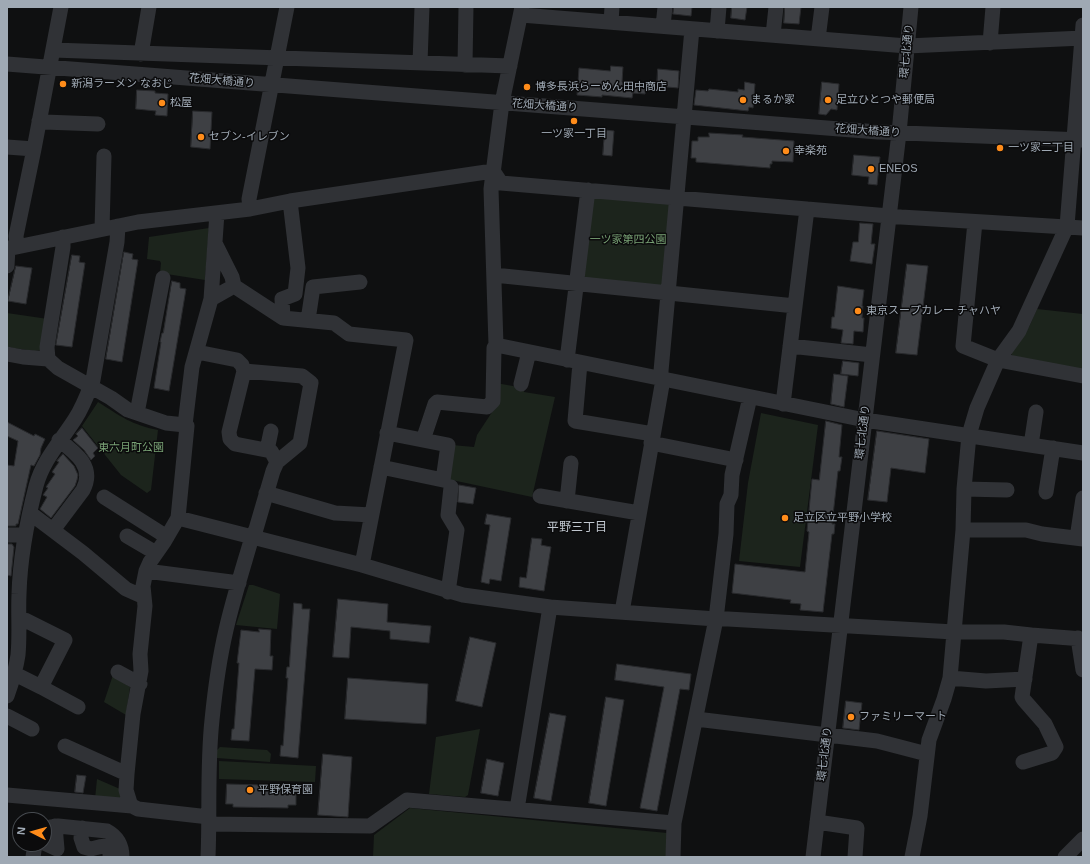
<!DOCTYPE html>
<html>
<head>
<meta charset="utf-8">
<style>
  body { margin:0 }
  #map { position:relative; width:1090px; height:864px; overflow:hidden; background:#0f1011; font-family:Helvetica,sans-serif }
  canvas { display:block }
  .frame { position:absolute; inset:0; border:8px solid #9fa9b4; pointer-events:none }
  .north { position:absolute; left:12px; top:812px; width:40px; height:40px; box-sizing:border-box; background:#0b0b0c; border:1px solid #464a4f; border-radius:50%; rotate:276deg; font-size:11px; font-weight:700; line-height:16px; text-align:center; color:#9fa9b4 }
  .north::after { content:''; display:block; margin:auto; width:14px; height:18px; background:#ff8c1a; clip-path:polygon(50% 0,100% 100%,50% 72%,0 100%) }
</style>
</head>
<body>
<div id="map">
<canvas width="1090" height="864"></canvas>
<div class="frame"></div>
<div class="north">N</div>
</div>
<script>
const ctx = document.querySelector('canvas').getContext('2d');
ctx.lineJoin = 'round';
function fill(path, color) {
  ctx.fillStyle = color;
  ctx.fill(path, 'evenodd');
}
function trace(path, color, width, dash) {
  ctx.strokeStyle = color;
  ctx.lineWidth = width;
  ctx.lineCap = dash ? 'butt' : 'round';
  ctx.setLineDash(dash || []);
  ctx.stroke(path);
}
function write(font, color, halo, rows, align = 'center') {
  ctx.font = font + ' Helvetica,"Noto Sans JP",sans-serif';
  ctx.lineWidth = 3;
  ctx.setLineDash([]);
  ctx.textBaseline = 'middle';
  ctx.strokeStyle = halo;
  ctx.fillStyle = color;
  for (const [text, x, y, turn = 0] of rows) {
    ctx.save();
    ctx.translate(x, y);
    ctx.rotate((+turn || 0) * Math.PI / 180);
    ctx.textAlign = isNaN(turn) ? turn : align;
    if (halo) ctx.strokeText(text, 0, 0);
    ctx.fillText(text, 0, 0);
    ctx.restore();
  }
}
const green = new Path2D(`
  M593,198l74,3 4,4 -8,78 -4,4 -73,-8 -3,-5z
  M209,228l-4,52 -45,-7 1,-10 -1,-2 -13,-2 2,-22z
  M1037,309l46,5v56l-70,-13 -2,-4 18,-26z
  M7,313l41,6 -5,31 -9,1 -27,-4z
  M496,383l28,5v4l31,5 -23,100 -85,-18 5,-34 22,2 3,-12 19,-29z
  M98,402c22,14 34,23 60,28l-7,60 -4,3 -26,-18 -39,-49z
  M761,413l57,12 -18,142 -61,-6 9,-78z
  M249,585h4l27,9 -3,35 -41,-4z
  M113,675l17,12 -4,28 -22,-13z
  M480,729l-12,66 -3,2 -36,-3 7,-57z
  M220,747l47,3 4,4 -1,8 -53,-4v-8z
  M219,761l97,5 -1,16 -96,-3z
  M97,779l23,10 3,10h-28z
  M410,808l257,25 -1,24h-293l1,-22z`);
const building = new Path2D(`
  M674,7h18l-1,9 -18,-2z
  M732,7h15l-2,13 -14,-2z
  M785,7h16l-2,17 -15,-1z
  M611,66l12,1 -1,15 24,2 -1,10 -12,-1 -1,5 -30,-3v2l-25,-2 2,-27 31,3z
  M658,69l21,2 -1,17 -21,-2z
  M745,82l10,2 -2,24 -4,-1 -1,4 -54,-6 2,-15 12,1 1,-2 29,3v-3l6,1z
  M822,82l17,2 -2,26 -6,-1 -5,6 -7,-1z
  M137,90l18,1v2l13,1 -1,22 -12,-1 1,-4 -20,-2z
  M193,111l19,1 -2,37 -19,-2z
  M605,130l9,1 -2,25 -9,-1z
  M709,133l34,2 -1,2 52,4 -1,21 -21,-1v3h-2v4l-74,-6v-4h-5l1,-17h6v-4h11z
  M854,155l26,2 -3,28 -9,-1 1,-7 -17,-2z
  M860,223l13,1 -2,20h4l-3,20 -22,-3 3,-19h5z
  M124,252l9,2 -1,5 6,1 -16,102 -16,-3z
  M72,255l8,1 -1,6 6,1 -13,84 -16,-2z
  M907,264l21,2 -11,89 -21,-2z
  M16,266l16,2 -6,36 -18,-3z
  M172,281l8,2v5l6,1 -17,102 -15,-3 7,-46h-1l2,-9h1z
  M838,286l26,4 -2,16h1l-1,12h2l-1,14 -9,-1 -1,13 -12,-1 2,-13 -12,-2 1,-11h2z
  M843,361l16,2 -1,13 -17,-2z
  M834,374l14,2 -4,31 -13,-3z
  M826,421l16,4 -3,32h3l-2,14h-2l-6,53h3l-1,10h-2l-9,78 -23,-2 1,-6 -11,-1 1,-3 -59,-7 3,-29 70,8 4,-40 -2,-1 5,-52 7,1z
  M7,422l27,14 1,-2 10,5 -4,9 -1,7 -6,11 -3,-1 -13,59h-2v2h-9v-61l7,1 4,-25 -11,-5z
  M82,428l16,20 -5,5 2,3 -4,4 -7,-10 -11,-10 5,-4 -2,-2z
  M877,431l52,8 -4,34 -34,-5 -4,34 -19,-2z
  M63,454l11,12 4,9 -1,5 -2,6 -24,32 -11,-9 7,-12 -4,-2 5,-7 -2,-1 9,-13 -3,-2 7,-10 -2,-1z
  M459,485l17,3 -3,16 -15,-2z
  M487,514l24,4 -10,63 -11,-2 -1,5 -8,-2 9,-57 -5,-1z
  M532,538l10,1 -1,6 10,2 -7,44 -25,-4 1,-10 6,1z
  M7,544h5l2,3 -3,29 -4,-1z
  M338,599l50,5 -1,18 44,4 -2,17 -39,-4v-8l-39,-4 -2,31 -16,-1z
  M294,603l8,1v5h8l-12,149 -18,-2 1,-11 2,1 5,-68h-2l1,-11h2z
  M259,629l12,1 -1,26h3l-1,14 -17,-1 -6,72 -18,-1 1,-11h2l5,-66h-2l4,-33 18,2z
  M470,637l26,6 -14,64 -26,-6z
  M617,664l74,10 -2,16 -9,-1 -23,122 -17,-3 24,-121 -49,-7z
  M348,678l80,6 -2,40 -81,-5z
  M606,697l18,3 -18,106 -17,-3z
  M846,701l16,2 -3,27 -16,-2z
  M550,713l16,3 -15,85 -17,-3z
  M323,754l29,3 -4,60 -30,-2z
  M487,759l17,4 -6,33 -17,-3z
  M77,775l9,1 -3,17 -8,-1z
  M227,784l69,2v19h-8v3l-55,-1v-3h-7z`);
const minor = new Path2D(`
  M522,7l-20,96 -11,86 5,156 369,75 218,33
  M521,15l386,31 176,-8
  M611,22l1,-15
  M663,26l2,-19
  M717,31l2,-24
  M773,35l3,-28
  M818,39l4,-32
  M990,43l3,-36
  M53,50l457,16
  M141,54l8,-47
  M420,63l2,-56
  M7,64l871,68 205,8
  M465,65l1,-58
  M39,121l5,1 54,2
  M7,147l27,2
  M493,171l8,12 400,34 182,11
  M250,209l-1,-10 38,-192
  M975,222l-12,124 35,14 85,16
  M102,229l2,-73
  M216,245l16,32 2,9
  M17,246l-1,-10 18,-87 27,-142
  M7,249l131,-27 112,-13 40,-8 203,-30
  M7,266l1,-18
  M494,275l301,31
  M211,299l23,-13 49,32 51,5 15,11 57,6 -44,225
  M283,318l-1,-19 13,-5 3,-26 -8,-67
  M308,320l5,-33 47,-5
  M790,346l82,9
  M197,352l40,8 5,5 2,6 58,5 9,7 -11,60 -23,19 -4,9 -17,58 -4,8c-9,31 -19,62 -26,93 -7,30 -11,60 -14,90 -5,46 -2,92 -4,137
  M7,354l16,3 25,2 10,9 53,30 17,12 38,13 19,2
  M48,359l-1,-12 16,-100v-10
  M567,360l21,-170
  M580,363l-5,58 78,13
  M244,371l-15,61 1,7 5,5 36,7 6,11
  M521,384l8,-32
  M783,404l24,-195
  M137,413l26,-135
  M423,440l12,-36 2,-2 50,5 6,-6 1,-53 2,-3
  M651,443l85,17
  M1031,445l5,-33
  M267,450l4,-19
  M381,467l62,13 5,-35 -61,-12
  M964,489l43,1
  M1046,492l7,-44
  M266,493l69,20 36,2
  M540,496l99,17
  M104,497l63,40
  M567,501l4,-38
  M30,515l4,1 49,37 43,36 18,8
  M178,518l184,47 101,30 87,12 166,12h12l226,13h50l27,3 52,4
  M53,530l30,-40c12,-23 -7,-37 -24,-50
  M963,530h63l16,4 41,5
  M7,535h18
  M127,536l29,17
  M1077,538l6,-40
  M146,571l93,12
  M448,592l9,-62 -9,-15 3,-28
  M622,612l40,-227 -1,-14 31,-342
  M1078,638l5,32
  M118,672l22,12
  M15,674l26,13 24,-47 -40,-20 -6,-2
  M950,678l36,3 39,-2
  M41,687l37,20
  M7,696c5,-14 9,-27 11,-41 2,-21 0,-41 1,-61 1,-36 8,-73 17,-108 7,-26 25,-45 39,-67 8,-12 13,-26 18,-39l24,-138 1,-16
  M7,716l25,13
  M696,719l181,22 50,13
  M65,746l62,28
  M1023,762l29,-9 4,-6 -11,-23 -21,-24 -2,-3 9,-62
  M7,795l125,11 6,3 71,8
  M132,806l-2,-3 -4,-13 1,-16 6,-60 8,-43 -1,-17 5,-48 -2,-20 3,-15 4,-9 14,-20 14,-24 9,-92 -2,-1 7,-58 19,-68 6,-86
  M517,809l33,-202
  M817,822l40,6 -2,29
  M209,824l161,2 37,-26 267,23
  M82,828l-1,10 3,9 7,2c9,-2 20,-8 19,8
  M44,830l7,-3 7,-1 49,5c11,6 15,14 15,26
  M44,843l13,6 -2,-23
  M33,857l2,-13
  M673,857l1,-34 42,-204 10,-85 1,-30 4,-9 1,-20 18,-78
  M813,857l86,-724 12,-126
  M912,857l8,-41 9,-76 15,-41 6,-21 13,-148 1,-41 5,-54 8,-27 21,-48 21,-29 48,-105 16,-201
  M1065,857l18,-18`);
const markers = [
  [63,84,4,"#ff8c1a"],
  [527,87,4,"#ff8c1a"],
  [743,100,4,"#ff8c1a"],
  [828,100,4,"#ff8c1a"],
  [162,103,4,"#ff8c1a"],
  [574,121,4,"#ff8c1a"],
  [201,137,4,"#ff8c1a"],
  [1000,148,4,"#ff8c1a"],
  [786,151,4,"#ff8c1a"],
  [871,169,4,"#ff8c1a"],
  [858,311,4,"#ff8c1a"],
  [785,518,4,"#ff8c1a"],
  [851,717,4,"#ff8c1a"],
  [250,790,4,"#ff8c1a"]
];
const streetNames = [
  ["環七北通り",907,51,-84],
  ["花畑大橋通り",222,81,5],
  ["花畑大橋通り",545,106,4],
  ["花畑大橋通り",868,131,4],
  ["環七北通り",863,432,-83],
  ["環七北通り",825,754,-83]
];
const poiNames = [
  ["新潟ラーメン なおじ",71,84],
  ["博多長浜らーめん田中商店",535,87],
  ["まるか家",751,100],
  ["足立ひとつや郵便局",836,100],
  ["松屋",170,103],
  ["一ツ家一丁目",574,134,"center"],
  ["セブン-イレブン",209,137],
  ["一ツ家二丁目",1008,148],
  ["幸楽苑",794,151],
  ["ENEOS",879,169],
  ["東京スープカレー チャハヤ",866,311],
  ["足立区立平野小学校",793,518],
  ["ファミリーマート",859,717],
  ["平野保育園",258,790]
];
const parkNames = [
  ["一ツ家第四公園",628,240],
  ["東六月町公園",131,448]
];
const neighbourhoodNames = [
  ["平野三丁目",577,528]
];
fill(green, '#1c241c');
fill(building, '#3e4044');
trace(building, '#292a2d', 1);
trace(minor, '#303236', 15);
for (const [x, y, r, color] of markers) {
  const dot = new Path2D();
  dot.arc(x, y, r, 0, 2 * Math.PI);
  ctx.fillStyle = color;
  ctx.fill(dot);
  trace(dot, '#0b0b0c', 1.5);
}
write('11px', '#9fa9b4', '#0b0b0c', streetNames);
write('11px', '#9fa9b4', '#0b0b0c', poiNames, 'left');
write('11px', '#78a174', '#0b0b0c', parkNames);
write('12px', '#c0c7cf', '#0b0b0c', neighbourhoodNames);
</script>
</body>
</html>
